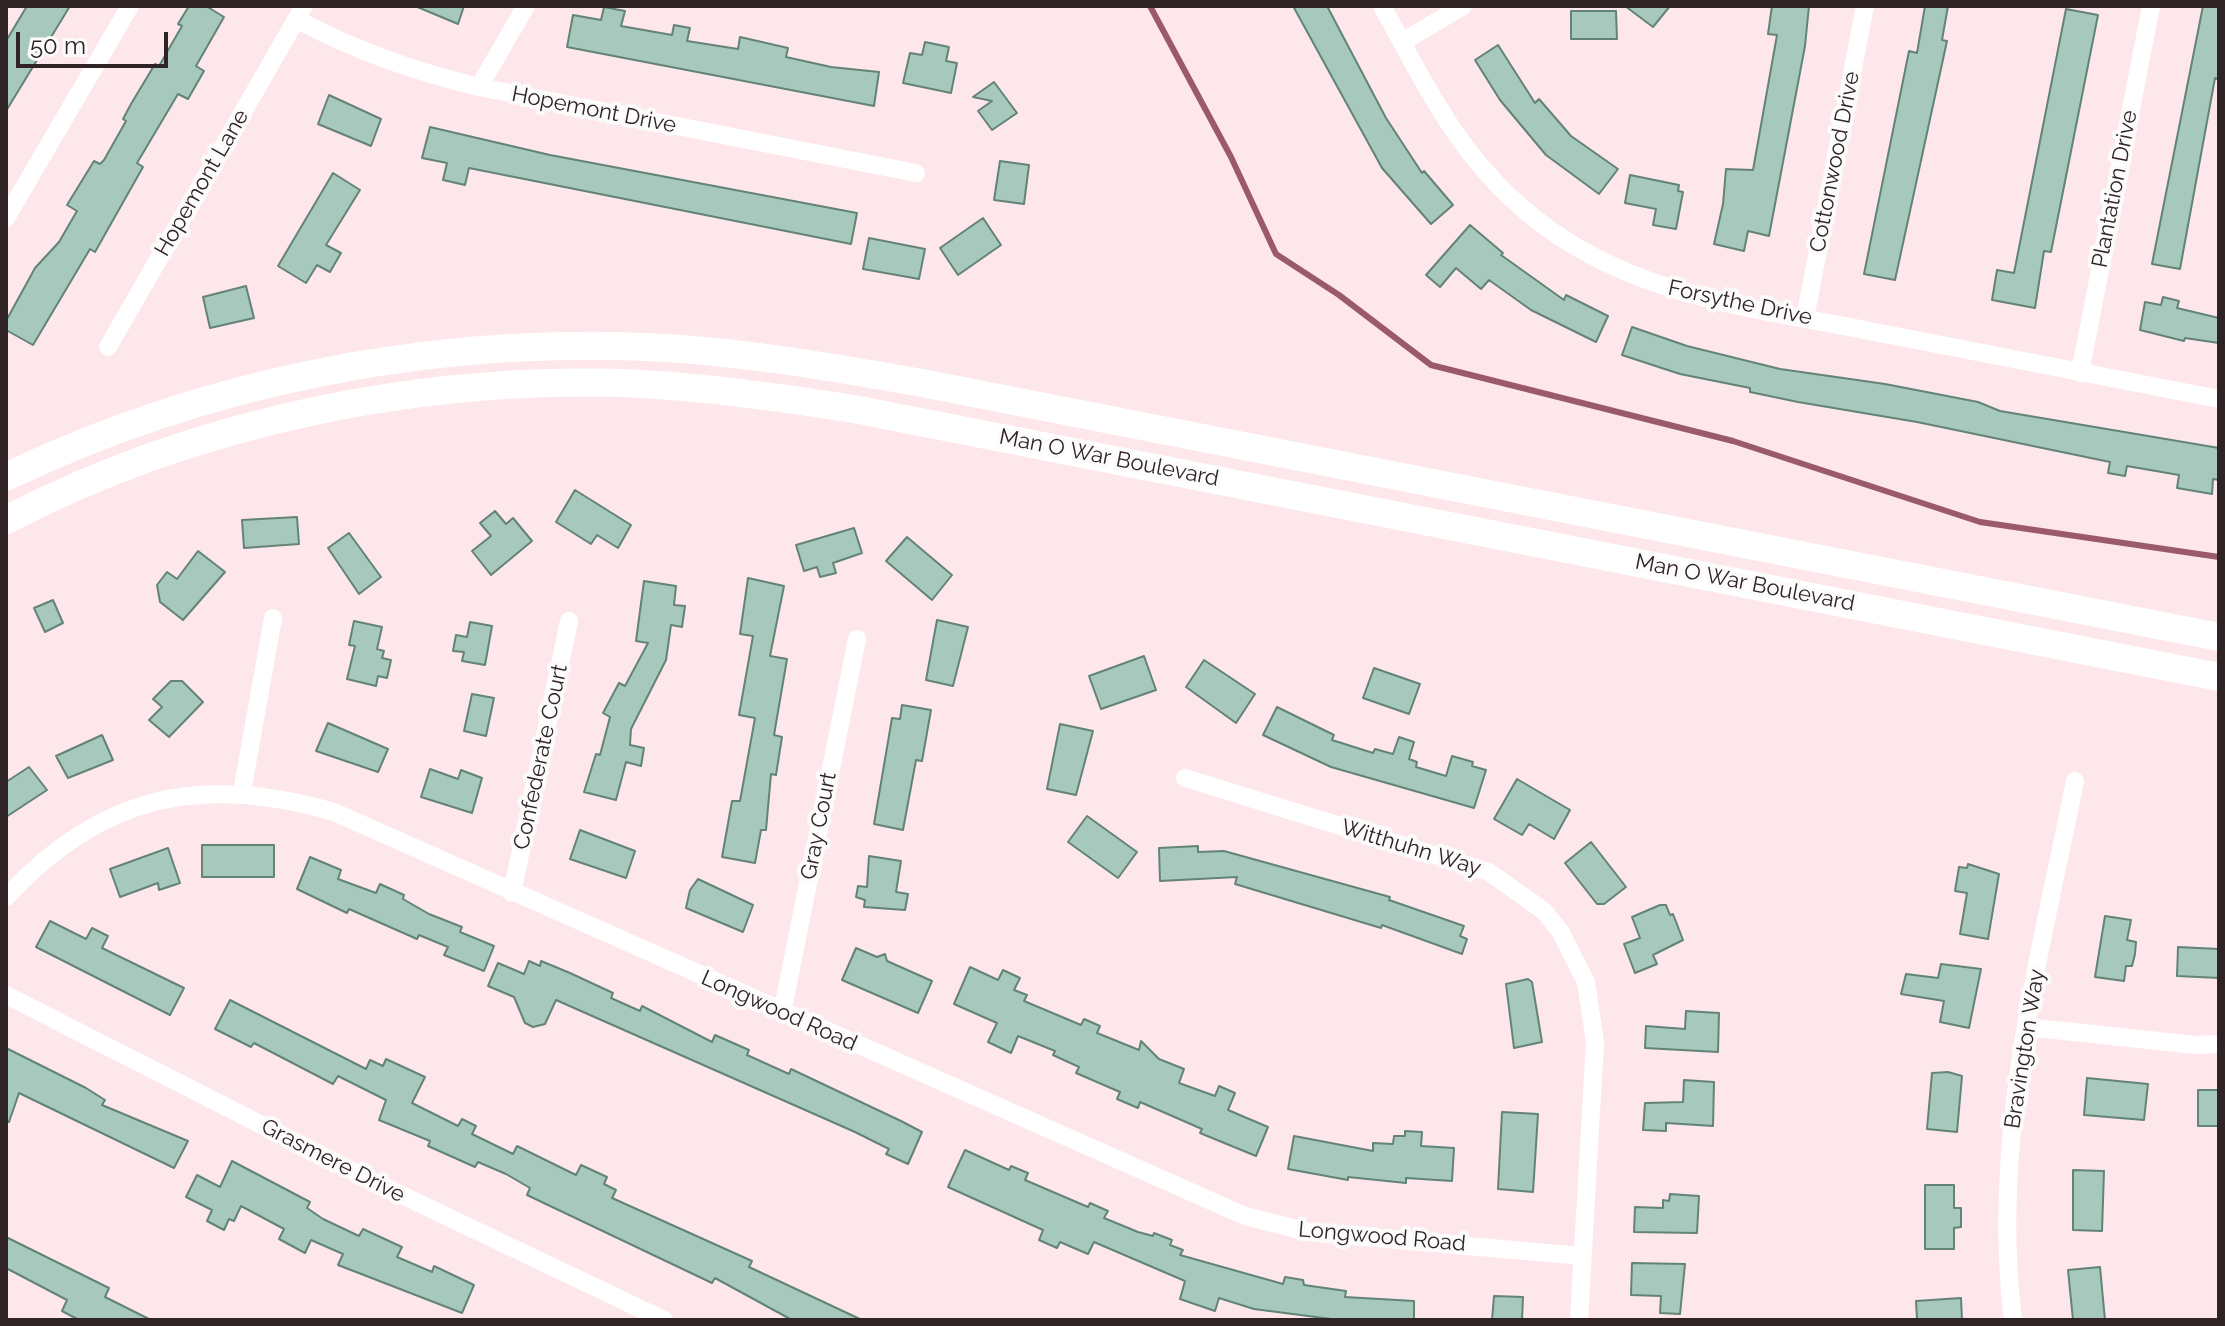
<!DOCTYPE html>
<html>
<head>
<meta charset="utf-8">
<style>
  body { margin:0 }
  #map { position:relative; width:2225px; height:1326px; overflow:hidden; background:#fde7eb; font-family:Raleway,sans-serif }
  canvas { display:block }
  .frame { position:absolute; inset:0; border:8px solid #302326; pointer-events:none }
  .scale { position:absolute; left:16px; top:32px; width:152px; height:36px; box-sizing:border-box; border:4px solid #302326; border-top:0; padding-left:10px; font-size:24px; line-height:28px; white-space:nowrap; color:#302326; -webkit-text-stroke:6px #fbfbfb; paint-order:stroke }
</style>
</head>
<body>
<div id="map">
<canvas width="2225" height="1326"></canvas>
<div class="frame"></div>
<div class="scale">50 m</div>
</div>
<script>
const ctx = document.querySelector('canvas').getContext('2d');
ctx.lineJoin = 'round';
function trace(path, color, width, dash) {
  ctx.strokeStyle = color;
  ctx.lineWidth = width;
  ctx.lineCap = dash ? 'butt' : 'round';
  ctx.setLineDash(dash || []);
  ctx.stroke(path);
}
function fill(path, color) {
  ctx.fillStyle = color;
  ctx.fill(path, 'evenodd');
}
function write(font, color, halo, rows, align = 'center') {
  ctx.font = font + ' Raleway,sans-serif';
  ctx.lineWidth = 8;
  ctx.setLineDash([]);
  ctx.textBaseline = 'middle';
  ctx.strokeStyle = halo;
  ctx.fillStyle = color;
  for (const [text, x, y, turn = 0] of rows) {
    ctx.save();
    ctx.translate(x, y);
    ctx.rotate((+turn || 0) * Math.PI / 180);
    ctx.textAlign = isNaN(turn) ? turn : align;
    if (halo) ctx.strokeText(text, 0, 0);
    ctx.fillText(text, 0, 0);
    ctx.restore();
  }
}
const stream = new Path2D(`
  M1150,6l81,151 45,97 63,41 92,70 302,76 247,81 239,35`);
const building = new Path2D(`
  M27,6h43l-64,105v-70z
  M189,6h17l18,11 -28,49 8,5 -16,28 -10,-5 -41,69 6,4 -48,85 -5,-3 -57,96 -27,-15v-9l29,-53 24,-26 18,-31 -10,-6 27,-44 6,3 4,-4 22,-39 -3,-2 8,-15 24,-40 4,2 23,-40 -4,-2z
  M415,6h49l-6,18z
  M1293,6h34l59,112 36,55 2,-2 29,34 -22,19 -49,-56z
  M1625,6h45l-17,21z
  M1772,6h37l-4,40 -36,190 -21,-5 -4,20 -30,-7 9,-40 3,-35 27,1 24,-135 -9,-1z
  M1925,6h23l-6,34 5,1 -52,239 -31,-6 45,-223 8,2z
  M2203,6h16v73l-4,-1 -35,191 -28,-5z
  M604,7l21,4 -4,15 51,9 2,-10 16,3 -3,13 51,8 2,-12 48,11 -2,9 45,10 48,5 -5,34 -307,-59 6,-32 28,5z
  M2066,9l32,6 -47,237 -7,-1 -9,57 -43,-8 5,-30 17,3z
  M1571,11h45l1,28h-46z
  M925,42l24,5 -3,14 11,2 -6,30 -48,-10 7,-30 12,2z
  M1498,45l37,58 4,-4 32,37 47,33 -19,25 -53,-39 -46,-55 -25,-40z
  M994,82l23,31 -25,17 -14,-19 14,-10 -19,-4z
  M329,95l52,24 -10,27 -53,-22z
  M430,127l120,28 307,58 -6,31 -382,-76 -4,17 -22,-5 4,-17 -25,-5z
  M1000,161l29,4 -5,39 -30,-4z
  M333,173l27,17 -34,55 15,8 -11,19 -13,-7 -11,18 -28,-17z
  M1630,175l49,10 -1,6 5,1 -7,37 -23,-4 3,-16 -31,-6z
  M983,218l18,27 -43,30 -18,-27z
  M1470,225l33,28 -2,2 63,45 2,-5 42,21 -12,26 -65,-32 -42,-30 -8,9 -25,-21 -16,19 -14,-12z
  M869,238l56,11 -6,30 -56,-10z
  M246,286l8,32 -44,10 -7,-31z
  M2163,297l16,4 -2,7 42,10v25l-34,-5 -1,3 -44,-11 5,-28 16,3z
  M1632,327l55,19 93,23 105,15 93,18 22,9 219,37v32l-6,-1 -1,15 -35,-6 2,-13 -52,-9 -2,10 -17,-3 2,-11 -193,-40 -119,-20 -48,-10v-4l-70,-14 -58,-19z
  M575,490l56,35 -13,23 -21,-13 -6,9 -35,-22z
  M495,511l11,13 7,-6 19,23 -41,34 -19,-24 19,-15 -11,-13z
  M297,517l2,27 -55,4 -2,-28z
  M854,528l8,25 -29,10 3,10 -16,4 -3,-10 -13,4 -8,-26z
  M349,533l32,44 -22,17 -31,-46z
  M907,537l45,38 -20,25 -46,-39z
  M198,551l27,21 -42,48 -23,-18 -3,-17 10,-13 10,7z
  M748,578l36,8 -14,70 17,3 -13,76 8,2 -6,38 -5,-1 -5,56h-5l-6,33 -33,-6 10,-56h8l15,-83 -16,-3 14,-79 -13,-2z
  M644,581l32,5 -2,19 11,1 -3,21 -11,-2 -5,35 -35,69 -1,16 14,3 -3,18 -15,-4 -10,38 -32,-8 12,-38 4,1 10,-38 -7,-4 16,-30 6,3 23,-43 -12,-2z
  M53,600l10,23 -18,9 -11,-24z
  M937,620l31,7 -15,59 -27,-6z
  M354,621l28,6 -5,22 7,2 -2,7 9,2 -4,18 -9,-2 -2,10 -29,-7 8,-33 -6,-1z
  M470,622l22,4 -7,39 -23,-4 2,-9 -11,-1 3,-16 11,2z
  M1144,656l12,34 -55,19 -12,-33z
  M1204,660l51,34 -19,29 -50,-36z
  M1374,668l46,16 -11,30 -46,-16z
  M171,681h11l21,21 -34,35 -20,-17 13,-13 -9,-8z
  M472,694l22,4 -8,38 -22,-5z
  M902,705l29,5 -9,51 -6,-1 -13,70 -29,-6 18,-106 8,1z
  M1277,707l57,28 -2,5 41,13 2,-4 18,5 6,-17 15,5 -5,17 8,3 -1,5 30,9 6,-20 21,6 -1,4 14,4 -12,38 -143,-41 -68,-32z
  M328,723l60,26 -10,23 -62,-21z
  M1060,724l33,7 -17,64 -29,-6z
  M102,735l11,25 -45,18 -12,-22z
  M29,767l18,23 -41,27v-35z
  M430,769l28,10 3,-9 21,8 -10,35 -51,-16z
  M1517,779l53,31 -16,29 -25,-15 -7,11 -28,-16z
  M1087,816l50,36 -19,26 -50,-36z
  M580,830l55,21 -9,27 -56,-19z
  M1591,842l35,45 -22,17h-7l-32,-41z
  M202,845h72v32h-72z
  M1198,846v6l26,-1 166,46 -1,3 75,26 -4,10 7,3 -5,15 -80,-29 -1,3 -146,-44 2,-7 -77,4 -1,-33z
  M168,848l12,35 -21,7 -1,-7 -38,14 -10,-28z
  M869,856l32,5 -5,31 12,2 -3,16 -41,-3 1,-7 -9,-3 2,-11 9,1z
  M310,857l31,13 -3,9 38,14 4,-9 24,11 -1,4 26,15 33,13 -2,5 34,14 -10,25 -40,-16 4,-8 -29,-12 -2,4 -68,-30 -2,4 -50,-24z
  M1968,864l31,10 -11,65 -28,-5 7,-41 -12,-2 4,-24 8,1z
  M698,879l55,26 -10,27 -57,-24 4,-18z
  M1660,905h6l4,10 3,-1 10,26 -30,15 4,9 -22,9 -11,-29 16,-6 -8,-21z
  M2105,916l26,4 -4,20 9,2 -1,12 -3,12h-6l-2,15 -29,-4z
  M50,921l36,18 6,-11 16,8 -6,12 82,40 -14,27 -134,-68z
  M2178,947l41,2v29l-42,-2z
  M856,948l21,9 8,-3 2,7 45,20 -14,32 -76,-33z
  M529,961l11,5 1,-5 29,12 43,20 -2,5 29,13 2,-5 70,36 3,-7 34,15 -2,5 42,19 2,-5 110,52 21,11 -14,32 -22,-10 3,-5 -34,-17 -299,-132 -11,24 -12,3 -8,-4 -11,-26 -26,-11 10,-23 26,11z
  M1941,964l40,5 -12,59 -29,-6 4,-21 -43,-7 5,-20 32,4z
  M970,967l28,13 5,-10 17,8 -6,12 13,5 -3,6 57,24 3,-6 16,7 -3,7 42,17 2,-9 18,18 25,10 -5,14 36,13 4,-10 16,7 -7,17 40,17 -12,29 -56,-23 2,-4 -62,-27 -2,6 -21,-9 3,-7 -44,-19 3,-6 -26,-12 2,-4 -37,-15 -7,17 -23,-11 9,-19 -43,-19z
  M1528,979l4,3 10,60 -28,6 -8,-64z
  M230,1000l136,69 4,-9 13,6 3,-7 39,18 -13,26 46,23 4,-7 14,7 -4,8 41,20 4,-8 59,29 5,-10 26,12 -3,7 12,6 -4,8 140,63 -3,6 113,53h-70l-77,-42 -3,5 -185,-88 3,-7 -24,-14 -28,-12 -3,5 -47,-21 2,-5 -51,-21 7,-20 -48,-24 -5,8 -79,-41 -3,4 -36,-18z
  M1686,1011l33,2 -1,39 -73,-4 1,-22 39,3z
  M6,1048l80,40 19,12 -3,5 86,36 -14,27 -155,-75 -10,29 -3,-1z
  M1948,1072l14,4 -5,56 -30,-3 5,-56z
  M2087,1078l61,6 -4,36 -60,-5z
  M1684,1080l30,2 -1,44 -47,-3v8l-23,-1 2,-27 38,-1z
  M2198,1090h21v36h-21z
  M1502,1112l36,2 -5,78 -35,-3z
  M1405,1131l17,1 -1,14 33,2 -2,33 -46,-3v5l-58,-6v3l-60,-11 6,-33 79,15v-8l20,1 1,-8h11z
  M965,1150l44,20 2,-4 17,7 -3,7 63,27 2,-4 18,8 -4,7 34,14 15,4 1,-3 18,7 -2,5 13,5 -3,5 103,29 2,-7 18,3 1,5 42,6 -1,6 69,4v19h-75l-85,-11 -35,-11 -4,13 -35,-12 5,-18 -91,-39 -6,12 -28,-12 -3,6 -18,-8 4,-10 -95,-43z
  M232,1161l78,41 -3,6 16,11 36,17 4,-7 39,18 -5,10 35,15 2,-6 40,19 -12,28 -124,-48 5,-11 -32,-14 -6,13 -26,-14 5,-10 -43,-23 -7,15 -5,-2 -5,11 -17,-9 5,-11 -26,-13 11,-22 23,12z
  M2073,1170l31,1 -2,60 -29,-1z
  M1925,1185h29v23h7v19l-7,1v21h-29z
  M1670,1194l29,2 -2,37 -63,-1 1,-25 28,1v-8l6,1z
  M6,1237l103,51 -4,9 46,23h-72l-17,-9 5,-11 -61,-32z
  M1632,1263l53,1 -5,50 -20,-1 1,-17 -30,-1z
  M2100,1267l5,53h-32l-5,-50z
  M1494,1296l29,1 -1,23h-30z
  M1961,1298l1,22 -45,-1 -1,-18z`);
const street = new Path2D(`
  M1382,6c43,78 75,148 146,207 103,86 231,95 357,121 112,22 223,44 334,65
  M296,19c60,32 117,52 183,68l437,86
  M1402,42l61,-36
  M479,87l47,-81
  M6,218l124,-212
  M1805,318l60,-312
  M108,347l196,-341
  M2080,373l71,-367
  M1185,778l304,94 55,39 16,20 26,51 9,60 -16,278
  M242,792l31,-174
  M512,893l57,-272
  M6,897c96,-103 195,-123 328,-85l911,404 63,16 274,24
  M6,995l360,183 298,142
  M782,1013l75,-374
  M2026,1027l170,18 23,-1
  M2013,1320c-23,-181 27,-363 62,-539`);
const primary = new Path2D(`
  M6,477c197,-95 421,-139 640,-130 93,4 185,20 276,36l1297,254
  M6,520c192,-100 422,-146 638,-136 70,4 140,14 210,25l1365,268`);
const streetNames = [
  ["Hopemont Drive",594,110,11],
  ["Cottonwood Drive",1835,162,-79],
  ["Hopemont Lane",202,183,-60],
  ["Plantation Drive",2115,189,-79],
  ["Forsythe Drive",1740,303,12],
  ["Man O War Boulevard",1109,458,11],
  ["Man O War Boulevard",1745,583,11],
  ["Confederate Court",541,757,-78],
  ["Gray Court",819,826,-79],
  ["Witthuhn Way",1411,848,17],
  ["Longwood Road",779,1011,24],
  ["Bravington Way",2025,1049,-81],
  ["Grasmere Drive",333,1161,27],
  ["Longwood Road",1382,1237,5]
];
trace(stream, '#9b5a6b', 6);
fill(building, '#a6c8bd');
trace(building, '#638379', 2);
trace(street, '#fff', 18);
trace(primary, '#fff', 28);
write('22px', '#302326', '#fbfbfb', streetNames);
</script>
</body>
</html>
